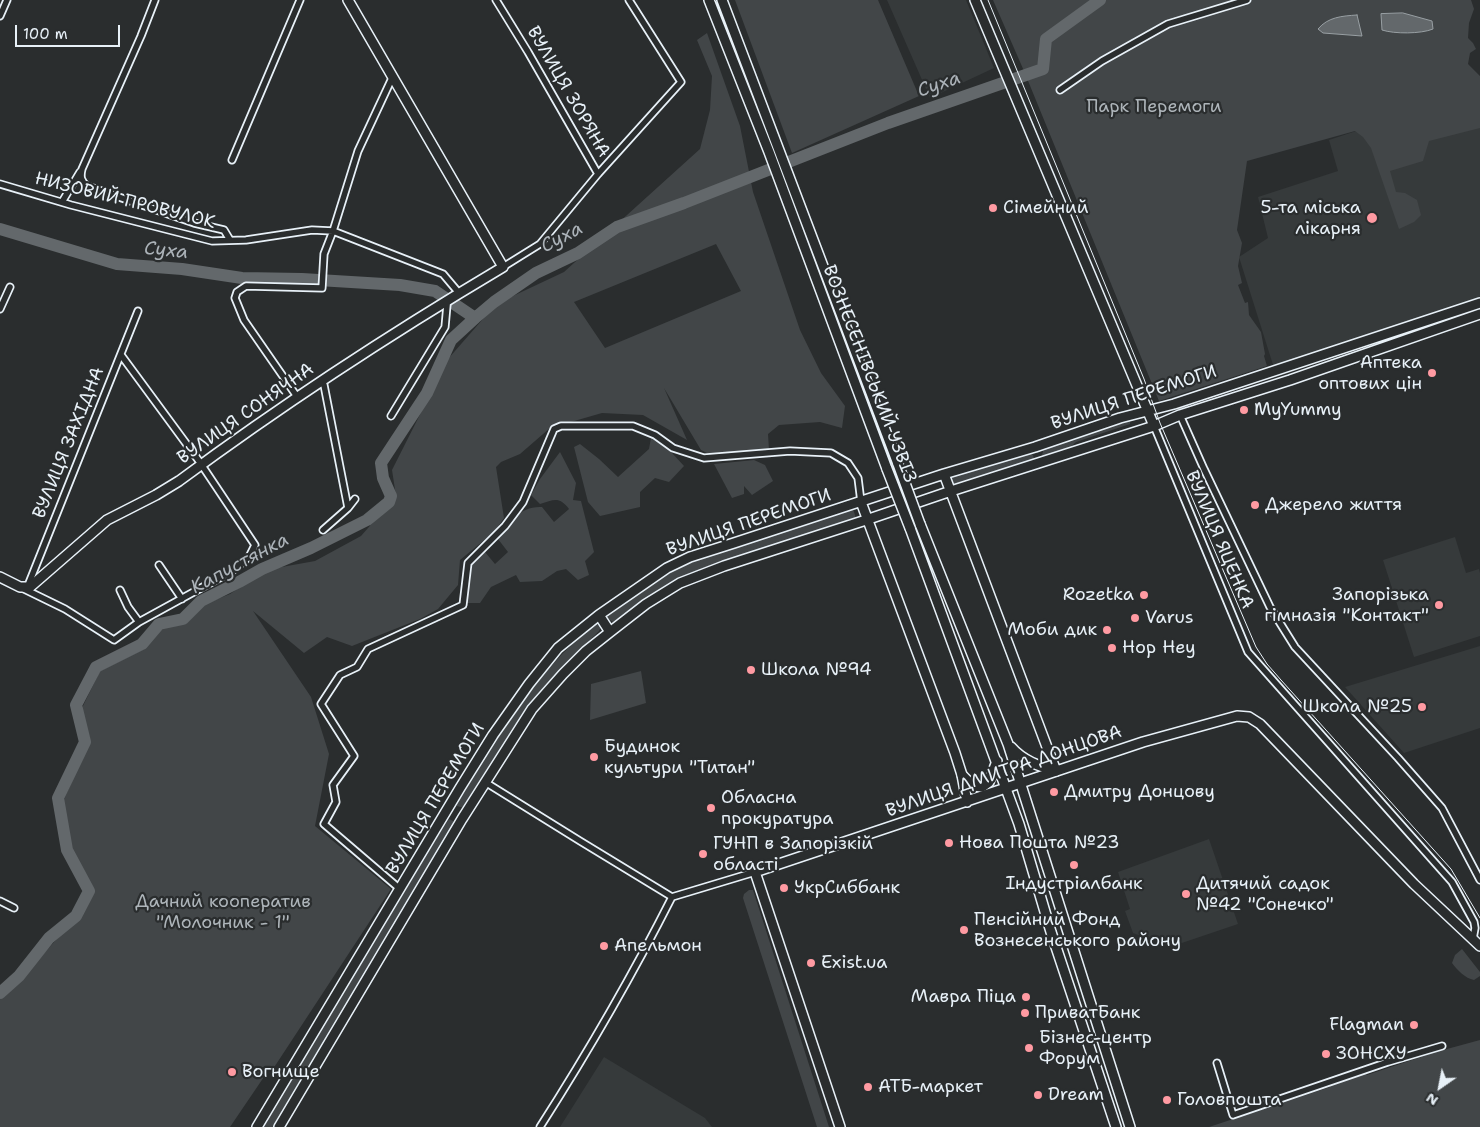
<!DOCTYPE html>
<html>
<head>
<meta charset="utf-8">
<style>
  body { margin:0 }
  #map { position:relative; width:1480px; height:1127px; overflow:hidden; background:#2a2d2e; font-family:"Shantell Sans",sans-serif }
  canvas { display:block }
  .north { position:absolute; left:1415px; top:1062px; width:50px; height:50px; -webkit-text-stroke:4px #2a2d2e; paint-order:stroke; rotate:213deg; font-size:14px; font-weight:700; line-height:20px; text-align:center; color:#e8f1f8 }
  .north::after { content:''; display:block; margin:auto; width:18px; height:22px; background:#e8f1f8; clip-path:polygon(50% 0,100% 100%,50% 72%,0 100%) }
  .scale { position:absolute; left:15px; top:25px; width:105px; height:22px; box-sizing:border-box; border:2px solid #e8f1f8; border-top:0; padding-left:6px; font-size:15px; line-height:18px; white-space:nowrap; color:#e8f1f8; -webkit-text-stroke:4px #2a2d2e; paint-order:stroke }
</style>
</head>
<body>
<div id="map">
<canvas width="1480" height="1127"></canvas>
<div class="north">N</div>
<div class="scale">100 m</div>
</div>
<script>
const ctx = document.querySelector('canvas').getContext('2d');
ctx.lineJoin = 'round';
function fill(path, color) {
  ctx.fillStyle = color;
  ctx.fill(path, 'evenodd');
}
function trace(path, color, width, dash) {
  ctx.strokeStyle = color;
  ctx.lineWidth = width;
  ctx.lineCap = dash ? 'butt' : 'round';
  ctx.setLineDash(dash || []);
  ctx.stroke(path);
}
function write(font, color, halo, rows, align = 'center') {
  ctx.font = font + ' "Shantell Sans",sans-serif';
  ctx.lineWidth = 4.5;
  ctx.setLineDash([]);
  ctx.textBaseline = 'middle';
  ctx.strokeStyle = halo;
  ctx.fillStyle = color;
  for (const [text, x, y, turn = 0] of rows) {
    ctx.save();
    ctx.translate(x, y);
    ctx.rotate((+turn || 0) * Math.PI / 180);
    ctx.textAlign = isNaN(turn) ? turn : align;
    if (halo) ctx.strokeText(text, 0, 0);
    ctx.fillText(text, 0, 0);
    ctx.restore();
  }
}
const built = new Path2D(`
  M887,0h79l28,68 -64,30z
  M1480,90v212l-206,66 -35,-111 29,-19 -10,-41 80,-26 -9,-31z
  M1455,537l11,36 13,-4 1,4v63l-66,21 -31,-97z
  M1480,646v82l-76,25 -59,-66z
  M1209,839l29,85 -68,23 -37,-14 -8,-22 5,-2 -12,-37z
  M604,1057l101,61 7,9h-152z`);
const green = new Path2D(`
  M735,0h143l41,96 -127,57z
  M993,0h478l3,9 -5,14 -1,15 5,5 3,6 -6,4 -2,11 12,12v52l-51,13 -6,20 -33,10 6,21 9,1 12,7 4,15 -7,7 -15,7 -28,-81 -8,-11 -8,-6 -108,30 -10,69 5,13 -4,23 4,17 -4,2 7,18 3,-1 1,13 12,17 4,22 -1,2 3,10 -108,35 -135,-330z
  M707,33l33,93 13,66 47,138 21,43 24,33 -3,22 -22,-6 -41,3 -11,9 1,16 -60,4 -8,-4 -37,-62 23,52 -44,-25 -41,-2 -52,15 -30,26 -19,8 -5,5 8,51 -10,14 -34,28 -2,25 -20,24 -18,10 -68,27 -25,-9 -23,16 -51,-42 58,86 18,57 -14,72 76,63 -118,180 -3,-1 -40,59h-230v-129l18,-16 46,-51 15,-12 15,-26 -22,-41 -10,-48 28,-64 -8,-32 18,-37 44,-22 19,-22 23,-3 19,-20 25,-10 35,-24 50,-9 46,-25 35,-40 -4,-26 56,-111 48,-55 68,-32 136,-123 10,-39 2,-34 -15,-36zM716,244l25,47 -136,57 -31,-46z
  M1128,419l2,1v4l-54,18 -11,10 -21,6 -2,-2 1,-5 2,-3z
  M651,438l10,3 23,25 -15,16 -14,-4 -15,14v15l-40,9 -12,-14 -14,-55 6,-3 19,15 19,18 31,-28z
  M560,452l16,31 -3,17 8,1 13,51 -9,9 4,14 -11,5 -12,-11 -9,2 -15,10 -22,1 -4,-7 -25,12 -11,16h-17l7,-19 2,-19 13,-13 10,12 13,-12 -10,-13c13,-17 21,-33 44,-32l12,15 15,-13c-10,-13 -15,-9 -29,-5l-9,-9 9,-16z
  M1029,453l4,2 1,4 -3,3 -74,23h-3l-3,-4v-3l4,-3z
  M754,460l11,5 8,16 -21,14 -8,-9v8l-12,4 -18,-34z
  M853,509l3,9 -150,49 -32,15 -28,17 -33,23 -5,-3v-5l32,-24 37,-21 30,-13z
  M594,624h3l4,3 -2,4 -53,53 -17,22 -65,102 -7,-2 -1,-3c40,-66 78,-128 138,-179z
  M641,671l5,32 -56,17 1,-36z
  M449,819l4,2 1,3 -181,303h-11l157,-262z
  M749,890h4l76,237h-12l-74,-229 1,-4z
  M1462,949l18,23v4l-6,4c-9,-2 -16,-9 -22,-17l3,-8z
  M1480,1040v87h-271l121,-40v-2l35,-12 2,2 69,-23z`);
const water = new Path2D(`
  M1403,13l29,8 1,8c-12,5 -39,5 -51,1l-1,-16z
  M1357,15l5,21 -39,-3 -5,-4c10,-12 24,-13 39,-14z`);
const river = new Path2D(`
  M0,229l117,35 65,5 60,9 60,1 98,6 35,6 40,27 19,-16 42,-29 42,-20 39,-26 67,-24 204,-80 155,-54 3,-30 54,-39
  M0,993l19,-17 30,-38 27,-22 13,-25 -22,-41 -9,-52 27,-56 -9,-37 20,-38 46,-23 17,-20 24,-5 18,-18 38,-19 23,-13 49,-21 56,-28 22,-18 2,-6 -8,-18 -2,-15 46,-70 24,-53 24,-22`);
const street = new Path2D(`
  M155,0l-14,36 -59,133c-2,8 -1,12 5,17l107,37 30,7 6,10
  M496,0l32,52 70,122
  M0,16l7,-16
  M393,76l-35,75 -25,80 110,43 16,19
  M1060,90l42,-29 66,-37 79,-24
  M232,160l68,-160
  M0,184l71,21 141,36 34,-1 66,-10 21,1 -9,23 -2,34 -76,-2 -9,6 -2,6 9,22 54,78
  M62,202l18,-30
  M503,267l37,-23 58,-70 83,-92 -52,-82
  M0,309l10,-22
  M320,382l4,3 24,123
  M1180,415l24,54 66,138 25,40 103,111 44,50 38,72
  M391,416l54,-89 2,-22 -2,-4
  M1154,426l94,226 204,230 22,40 1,6 -2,11
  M323,530l25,-22 7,-9
  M159,565l23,34
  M30,587l-1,-4 109,-272
  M24,589l41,20 49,31 25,-18 93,-51 17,-14 6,-12 -56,-84 -78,-106
  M120,590l8,17 11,15
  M485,782l95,59 92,56 83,-25
  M400,889l-76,-65 12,-22 -3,-17 21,-29 -33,-52 19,-29 17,-8 11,-18 95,-44 5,-42 37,-37 18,-24 31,-73 7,-3h72l22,9 18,13 31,10 86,-7 41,2 17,10 10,15 3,24
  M0,901l14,7
  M1217,1063l16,52 155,-53 54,-16
  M540,1127c48,-75 92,-151 132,-230`);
const secondary = new Path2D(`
  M975,0l179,426
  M944,474l112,297
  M861,502l94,251 7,22 5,27
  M0,577l20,10h10l77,-67 49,-25 23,-14c104,-77 213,-148 324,-214l-155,-267
  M599,615l11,17
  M257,1127l203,-339 33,-53 36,-51 29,-36 41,-33 68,-47 23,-11 44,-14 210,-69 91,-27 85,-29 54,-14 306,-101
  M279,1127l183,-308 70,-110 31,-35 23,-23 24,-19 36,-28 34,-21 44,-17 142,-46 85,-29 203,-65 26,-11 110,-35 190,-66
  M840,1127l-85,-255 388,-130 94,-26 12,1 11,7 154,160 66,62`);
const primary = new Path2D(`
  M709,0l60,152 118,317
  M722,0l176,464
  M920,524l88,220 122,383
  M910,528l109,296 32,108 65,195
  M1011,747c12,14 28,19 45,24
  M962,775l11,11 9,1 7,-5 8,-21`);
const tram = new Path2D(`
  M988,0l156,379 16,44 96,224 11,17 14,16 170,189 29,49`);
const primaryBridge = new Path2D(`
  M898,464l22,60
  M887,469l23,59`);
const markers = [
  [993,208,5,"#ff9aa2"],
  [1372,218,6,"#ff9aa2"],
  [1432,373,5,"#ff9aa2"],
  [1244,410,5,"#ff9aa2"],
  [1255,505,5,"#ff9aa2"],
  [1144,595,5,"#ff9aa2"],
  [1439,605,5,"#ff9aa2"],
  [1135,618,5,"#ff9aa2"],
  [1107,630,5,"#ff9aa2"],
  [1112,648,5,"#ff9aa2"],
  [751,670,5,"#ff9aa2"],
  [1422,707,5,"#ff9aa2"],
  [594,757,5,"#ff9aa2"],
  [1054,792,5,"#ff9aa2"],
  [711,808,5,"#ff9aa2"],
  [949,843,5,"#ff9aa2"],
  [703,854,5,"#ff9aa2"],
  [1074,865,5,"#ff9aa2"],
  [784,888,5,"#ff9aa2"],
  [1186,894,5,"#ff9aa2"],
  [964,930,5,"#ff9aa2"],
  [604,946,5,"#ff9aa2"],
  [811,963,5,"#ff9aa2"],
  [1026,997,5,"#ff9aa2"],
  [1025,1013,5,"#ff9aa2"],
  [1414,1025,5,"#ff9aa2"],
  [1029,1048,5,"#ff9aa2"],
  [1326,1054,5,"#ff9aa2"],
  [232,1072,5,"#ff9aa2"],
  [868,1087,5,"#ff9aa2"],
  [1038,1095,5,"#ff9aa2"],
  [1167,1100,5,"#ff9aa2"]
];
const streetNames = [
  ["ВУЛИЦЯ ЗОРЯНА",568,92,60],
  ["НИЗОВИЙ ПРОВУЛОК",125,201,14],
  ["ВОЗНЕСЕНІВСЬКИЙ УЗВІЗ",869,374,69],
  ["ВУЛИЦЯ ПЕРЕМОГИ",1134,398,-18],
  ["ВУЛИЦЯ СОНЯЧНА",246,414,-35],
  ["ВУЛИЦЯ ЗАХІДНА",69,443,-68],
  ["ВУЛИЦЯ ПЕРЕМОГИ",749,523,-19],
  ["ВУЛИЦЯ ЯЦЕНКА",1219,540,67],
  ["ВУЛИЦЯ ДМИТРА ДОНЦОВА",1004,772,-19],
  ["ВУЛИЦЯ ПЕРЕМОГИ",436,799,-59]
];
const parkNames = [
  ["Парк Перемоги",1154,107],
  ["Дачний кооператив",223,902],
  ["\"Молочник - 1\"",223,923]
];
const poiNames = [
  ["Сімейний",1003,208],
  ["5-та міська",1361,208,"right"],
  ["лікарня",1361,229,"right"],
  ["Аптека",1422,363,"right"],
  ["оптових цін",1422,384,"right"],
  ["MyYummy",1254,410],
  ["Джерело життя",1265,505],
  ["Rozetka",1134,595,"right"],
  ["Запорізька",1429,595,"right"],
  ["гімназія \"Контакт\"",1429,616,"right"],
  ["Varus",1145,618],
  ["Моби дик",1097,630,"right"],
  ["Hop Hey",1122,648],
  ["Школа №94",761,670],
  ["Школа №25",1412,707,"right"],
  ["Будинок",604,747],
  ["культури \"Титан\"",604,768],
  ["Дмитру Донцову",1064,792],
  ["Обласна",721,798],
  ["прокуратура",721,819],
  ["Нова Пошта №23",959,843],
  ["ГУНП в Запорізкій",713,844],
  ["області",713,865],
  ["Індустріалбанк",1074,884,"center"],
  ["Дитячий садок",1196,884],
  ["№42 \"Сонечко\"",1196,905],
  ["УкрСиббанк",794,888],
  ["Пенсійний Фонд",974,920],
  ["Вознесенського району",974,941],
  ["Апельмон",614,946],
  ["Exist.ua",821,963],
  ["Мавра Піца",1016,997,"right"],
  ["ПриватБанк",1035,1013],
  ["Flagman",1404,1025,"right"],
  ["Бізнес-центр",1039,1038],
  ["Форум",1039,1059],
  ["ЗОНСХУ",1336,1054],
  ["Вогнище",242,1072],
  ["АТБ-маркет",878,1087],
  ["Dream",1048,1095],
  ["Головпошта",1177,1100]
];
const waterNames = [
  ["Суха",939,85,-19],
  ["Суха",562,238,-28],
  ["Суха",166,251,6],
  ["Капустянка",240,564,-28]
];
fill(built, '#363a3b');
fill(green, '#424648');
fill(water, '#63686b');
trace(water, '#989fa3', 1);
trace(river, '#63686b', 12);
trace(street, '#e8f1f8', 9);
trace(secondary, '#e8f1f8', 12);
trace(primary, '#e8f1f8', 12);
trace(street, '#2a2d2e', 5.5);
trace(secondary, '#2a2d2e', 9);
trace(primary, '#2a2d2e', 9);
trace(tram, '#e8f1f8', 1);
trace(primaryBridge, '#e8f1f8', 12, []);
trace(primaryBridge, '#2a2d2e', 9);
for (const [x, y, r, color] of markers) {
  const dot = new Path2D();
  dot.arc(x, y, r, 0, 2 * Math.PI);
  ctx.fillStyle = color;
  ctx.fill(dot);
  trace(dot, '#2a2d2e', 2);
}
write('18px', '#e8f1f8', '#2a2d2e', streetNames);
write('18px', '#aeb5ba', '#2a2d2e', parkNames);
write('18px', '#e8f1f8', '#2a2d2e', poiNames, 'left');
write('italic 19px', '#acb3b9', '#2a2d2e', waterNames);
</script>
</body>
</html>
